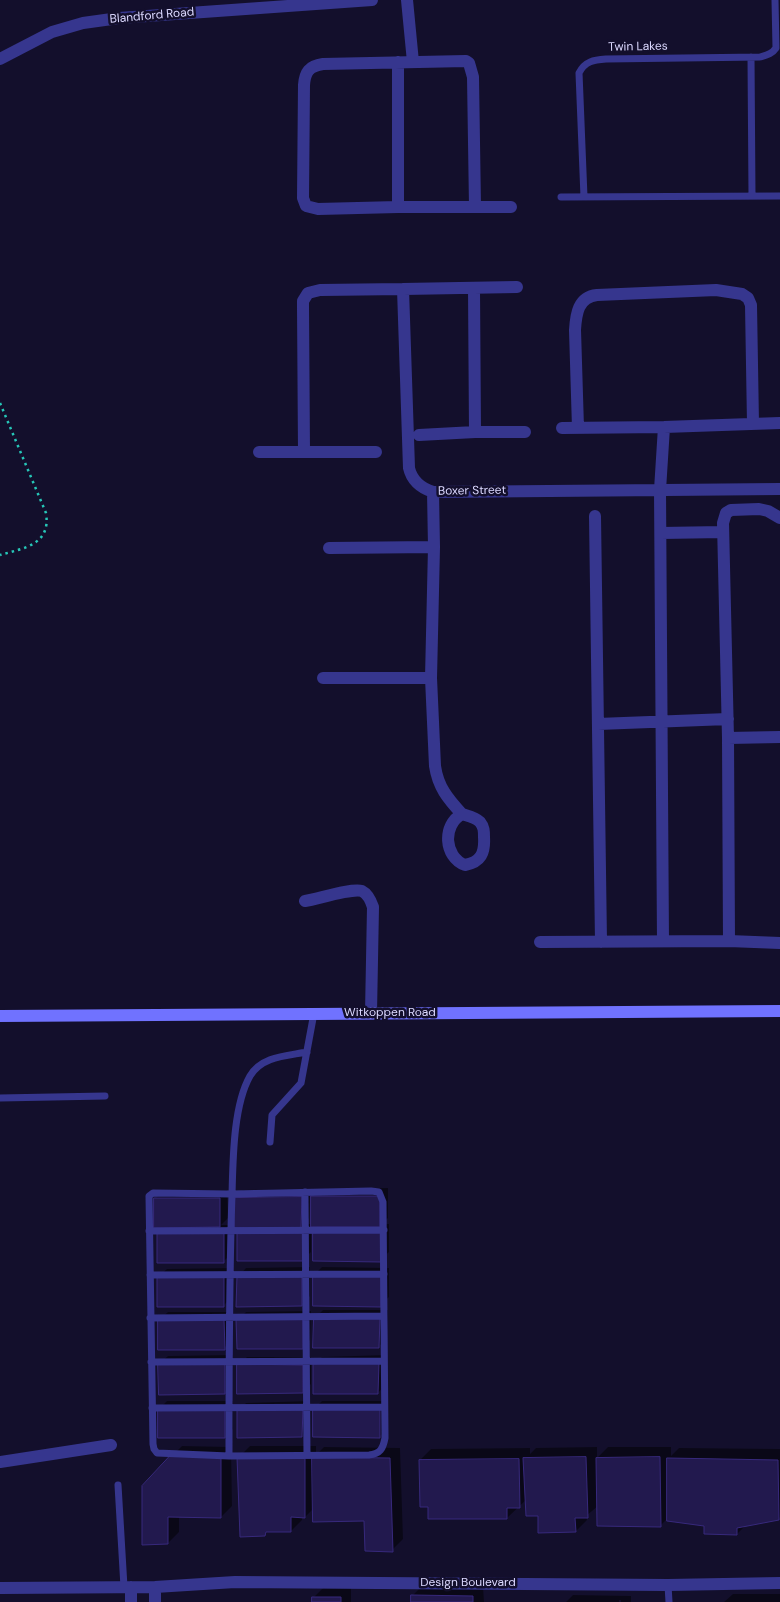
<!DOCTYPE html>
<html>
<head>
<meta charset="utf-8">
<style>
  body { margin:0 }
  canvas { display:block; background:#130f2c }
</style>
</head>
<body>
<canvas width="780" height="1602"></canvas>
<script>
const ctx = document.querySelector('canvas').getContext('2d');
ctx.lineJoin = 'round';
function fill(path, color) {
  ctx.fillStyle = color;
  ctx.fill(path, 'evenodd');
}
function trace(path, color, width, dash) {
  ctx.strokeStyle = color;
  ctx.lineWidth = width;
  ctx.lineCap = dash ? 'butt' : 'round';
  ctx.setLineDash(dash || []);
  ctx.stroke(path);
}
function write(font, color, halo, rows, align = 'center') {
  ctx.font = font + ' "DM Sans",sans-serif';
  ctx.lineWidth = 5;
  ctx.setLineDash([]);
  ctx.textBaseline = 'middle';
  ctx.strokeStyle = halo;
  ctx.fillStyle = color;
  for (const [text, x, y, turn = 0] of rows) {
    ctx.save();
    ctx.translate(x, y);
    ctx.rotate((+turn || 0) * Math.PI / 180);
    ctx.textAlign = isNaN(turn) ? turn : align;
    if (halo) ctx.strokeText(text, 0, 0);
    ctx.fillText(text, 0, 0);
    ctx.restore();
  }
}
const shadow = new Path2D(`
  M388,1188v30l-7,6h8v28l-9,8 -59,-34h-10v26l-8,8 -65,-27 -3,-35 8,-8 67,-1 -1,29 -6,6h9v-27l9,-8z
  M164,1190h63l1,28 -7,7h11l-1,29 -8,8 -65,-29 -3,-34z
  M310,1267v29l-8,8 -64,-27 8,-9z
  M322,1267l67,1v29l-9,8 -66,-30z
  M232,1268l-1,30 -8,8 -65,-29 9,-8z
  M323,1310h65l-1,29 -9,8 -63,-29z
  M311,1311l-1,29 -8,8 -65,-27 9,-9z
  M168,1312h64v28l-8,8 -65,-28z
  M233,1355l-1,30 -8,8 -65,-29 9,-8z
  M387,1355l-1,29 -8,9 -64,-28 8,-8z
  M247,1357h64v27l-8,8 -65,-27z
  M167,1401h66v28l-9,8 -65,-28z
  M310,1401v26l-8,9 -64,-25 8,-8z
  M322,1401h66v27l-8,8 -66,-27z
  M182,1446l49,1 1,59 -11,11 -42,-1v16l-11,11 -24,1 27,-87z
  M250,1446h66v9l8,-8 76,1 3,91 -11,11 -27,-30 -51,-12 -9,9h-3v3l-11,11h-22l-4,4 -26,-78z
  M597,1447v11l11,-11h63v9l8,-8 101,1v68l-2,2 -32,6 -9,9 -69,-16 -8,8 -62,-20 -12,10 1,4 -11,11 -49,-32 -20,19 -77,-12 -10,-46 11,-11 99,-1v6l6,-6z
  M423,1585l60,1 1,16h-72v-6z
  M325,1586h26v16h-38l1,-5z
  M733,1594h47v8h-56z
  M573,1595l58,1v6h-10v-2h-2v2h-53z`);
const building = new Path2D(`
  M311,1196h69v31h-69z
  M302,1197l-1,31h-67l-1,-30z
  M154,1198h66v29l-66,1z
  M303,1231v30h-66v-29z
  M224,1232v31h-67v-30z
  M313,1232h69l-1,30 -68,-1z
  M302,1275v31l-66,1 1,-31z
  M313,1275l68,1v31l-68,-1z
  M224,1276v31h-67v-30z
  M314,1318h66l-1,30h-66z
  M158,1319h66l1,31h-67z
  M303,1319v30h-66l-1,-29z
  M158,1363h67v31l-66,1z
  M379,1363l-1,31h-65v-30z
  M237,1364l66,1v28l-66,1z
  M313,1408h67v30l-67,-1z
  M158,1409h67v29h-67z
  M303,1409l-1,28 -65,1v-28z
  M170,1456l51,1v61l-53,-1v27l-26,1v-59z
  M305,1456v62l-14,-1v15h-25l-1,4 -25,1 -3,-80z
  M312,1457l78,1 3,94 -28,-1 -1,-30 -51,1z
  M586,1457l2,61h-13l1,14 -38,1v-17h-12l-3,-58z
  M660,1457l1,70 -64,-1 -1,-68z
  M667,1458l111,2 1,60 -42,8v7l-33,-1v-8l-37,-5z
  M519,1459l1,49h-13v11h-79v-12h-8l-1,-47z
  M411,1595l62,1v6h-62z
  M312,1597h29v5h-29z`);
const path = new Path2D(`
  M0,403l46,110c5,32 -22,35 -46,42`);
const service = new Path2D(`
  M751,57l1,139
  M561,197l219,-1
  M584,197l-5,-124c6,-12 15,-13 27,-14l154,-2c7,-2 12,-3 16,-9l-1,-48
  M0,1098l105,-2
  M270,1142l2,-27 29,-32 13,-70
  M371,1191l8,1 4,10 2,236c-2,11 -5,16 -16,17l-140,1 -72,-3 -3,-4 -1,-5 -4,-248 4,-3 79,1z
  M305,1192l2,263
  M149,1231l235,-1
  M150,1275l234,-1
  M150,1318l234,-2
  M151,1362l233,-1
  M152,1408l232,-1
  M229,1456c0,-87 0,-174 3,-261 1,-34 1,-89 18,-119 12,-20 37,-20 57,-24
  M118,1485l6,102
  M668,1585l1,17`);
const minor = new Path2D(`
  M407,0l6,62
  M0,59l52,-27 31,-9 36,-5 253,-18
  M398,207v-145
  M475,207l-2,-130 -4,-14 -3,-2 -143,3c-14,2 -18,8 -19,21l-1,113 3,8 12,3 80,-2h113
  M517,287l-114,2 6,179c3,13 12,20 24,24l347,-3
  M474,289l1,143h50
  M562,428l102,-1 116,-4
  M578,428l-3,-98c1,-16 3,-33 22,-35l119,-5 26,4 6,4 3,7 2,119
  M419,435l56,-3
  M259,452h45l-1,-146v-5l5,-8 12,-3 83,-1
  M304,452h72
  M433,492l1,55 -3,131 4,88c3,21 13,33 27,48
  M595,516l6,426
  M661,533l62,-1
  M329,548l105,-1
  M323,678h108
  M598,724l130,-5
  M728,738l52,-1
  M462,814c6,2 13,3 18,8 4,5 4,9 4,15 1,16 -3,25 -19,28 -21,-8 -23,-40 -3,-51z
  M305,901c13,-2 46,-13 57,-10 6,3 9,10 11,16l-2,106
  M663,941l-3,-451 4,-63
  M729,941l-1,-203 -5,-215 3,-10 5,-3 28,-1 9,2 12,7
  M540,942l189,-1 51,2
  M0,1462l111,-17
  M131,1587v15
  M0,1588l155,-1 80,-5 433,3 112,-2
  M155,1602v-15`);
const secondary = new Path2D(`
  M0,1016l780,-5`);
const streetNames = [
  ["Blandford Road",152,16,-5],
  ["Twin Lakes",638,47,-1],
  ["Boxer Street",472,491,-1],
  ["Witkoppen Road",390,1013],
  ["Design Boulevard",468,1583]
];
fill(shadow, '#0007');
fill(building, '#22194e');
trace(building, '#37297c', 1);
trace(path, '#26c6b7', 2.5, [2.5, 4]);
trace(service, '#36368e', 7);
trace(minor, '#36368e', 12);
trace(secondary, '#7072ff', 12);
write('12px', '#dcd9ff', '#130f2c', streetNames);
</script>
</body>
</html>
